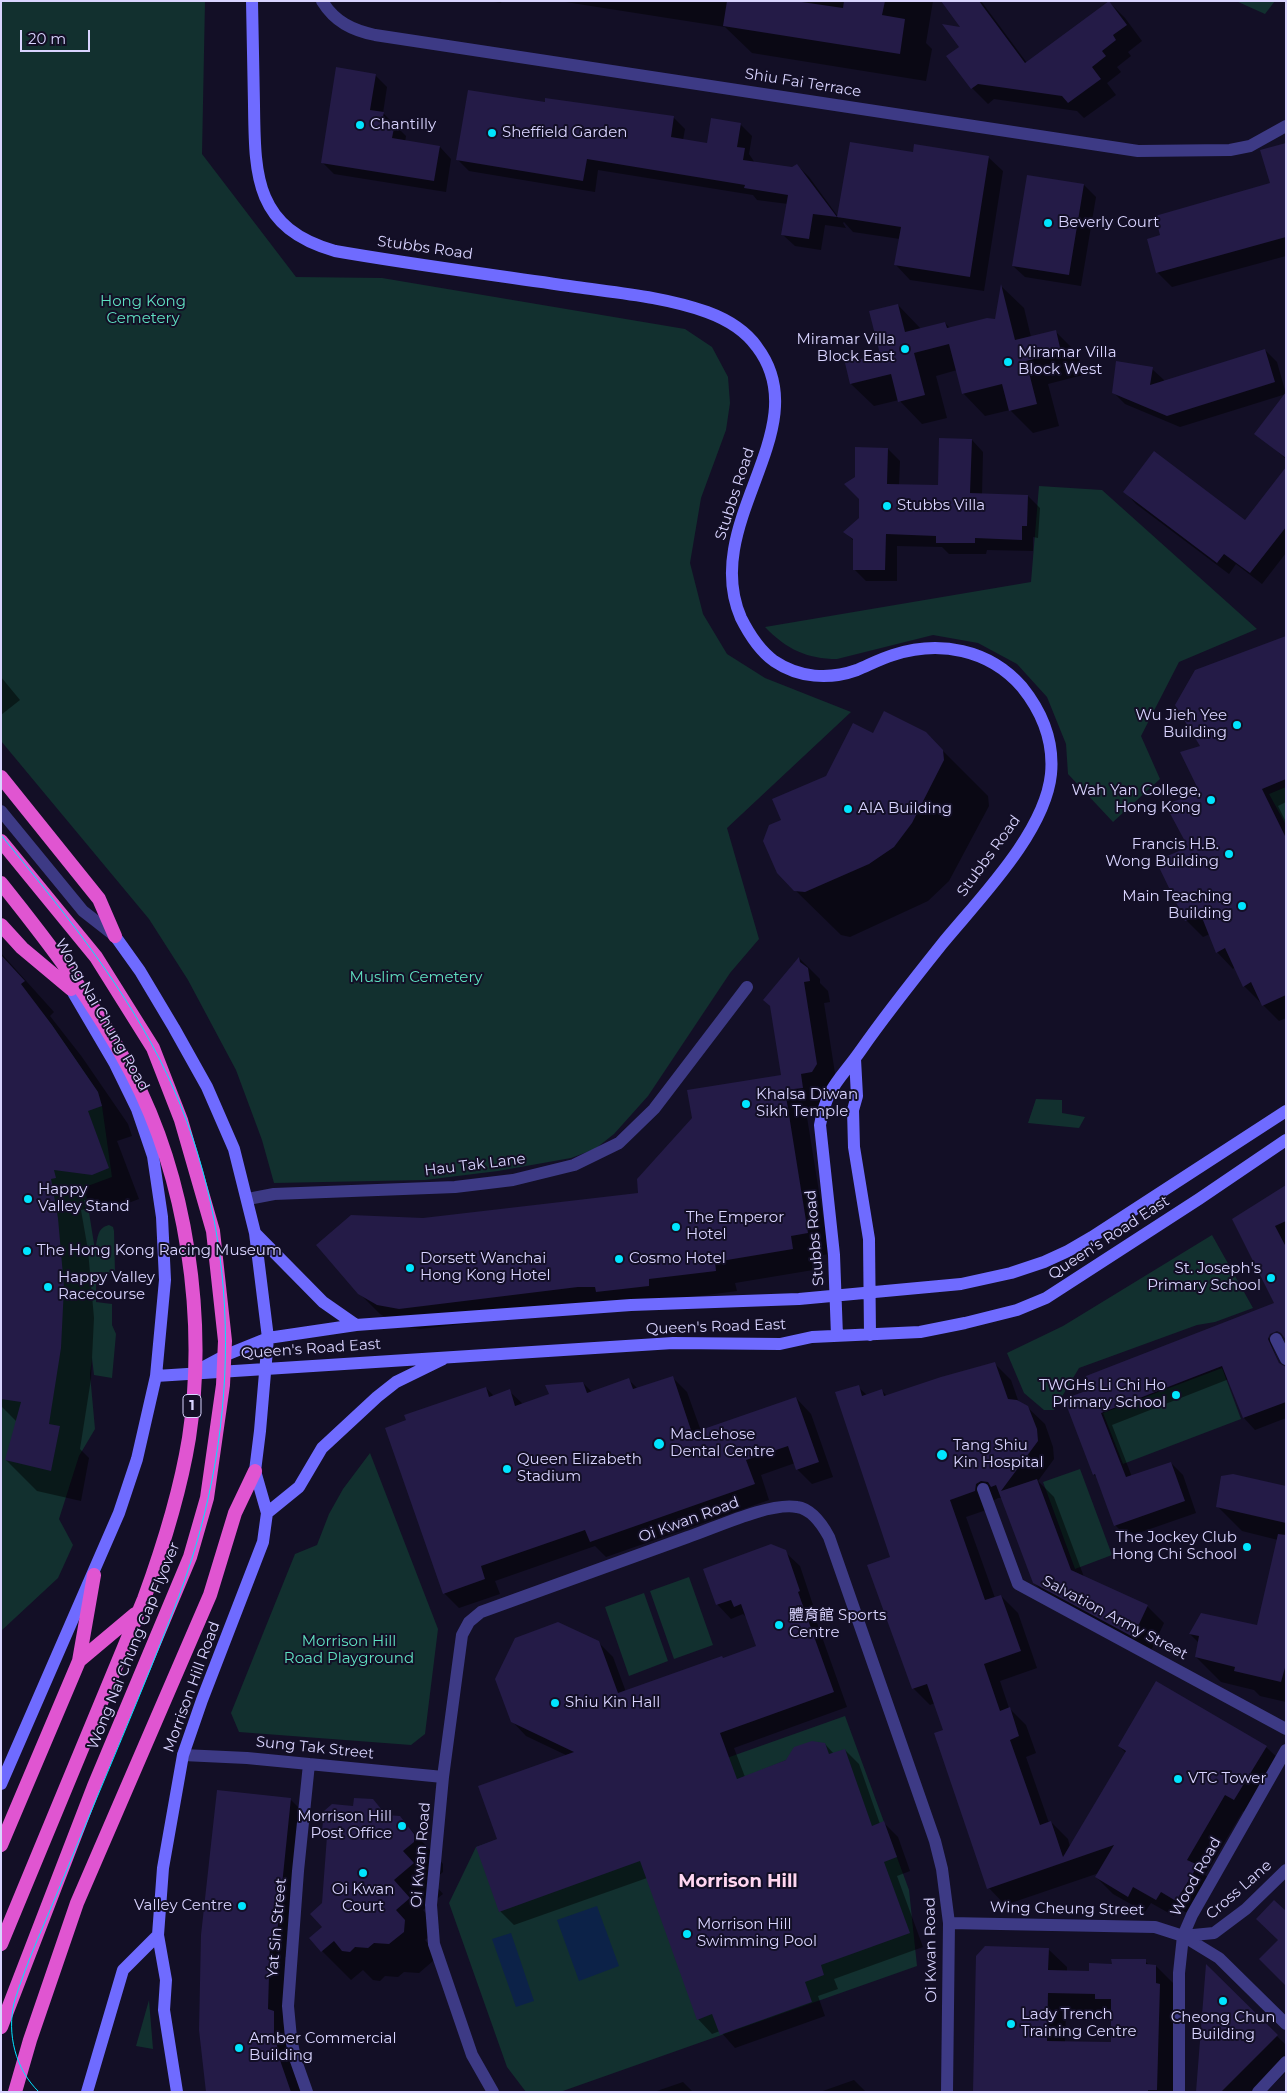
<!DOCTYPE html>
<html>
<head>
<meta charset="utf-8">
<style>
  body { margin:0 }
  #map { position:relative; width:1287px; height:2093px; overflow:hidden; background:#130f26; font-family:Montserrat,sans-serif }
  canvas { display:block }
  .frame { position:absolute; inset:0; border:2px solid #d9d4ff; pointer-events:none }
  .scale { position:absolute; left:20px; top:30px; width:70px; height:22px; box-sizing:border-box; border:2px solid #d9d4ff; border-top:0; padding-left:6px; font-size:15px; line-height:18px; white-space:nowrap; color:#d9d4ff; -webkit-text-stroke:4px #130f26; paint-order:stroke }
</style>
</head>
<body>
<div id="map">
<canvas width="1287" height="2093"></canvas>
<div class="frame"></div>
<div class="scale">20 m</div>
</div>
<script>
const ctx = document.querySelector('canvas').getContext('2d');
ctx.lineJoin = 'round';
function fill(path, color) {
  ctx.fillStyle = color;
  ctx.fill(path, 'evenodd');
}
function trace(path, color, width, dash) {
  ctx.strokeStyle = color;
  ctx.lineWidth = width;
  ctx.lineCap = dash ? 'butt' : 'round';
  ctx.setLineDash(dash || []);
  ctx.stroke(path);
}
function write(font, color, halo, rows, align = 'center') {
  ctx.font = font + ' Montserrat,"Noto Sans TC",sans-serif';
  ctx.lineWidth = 4;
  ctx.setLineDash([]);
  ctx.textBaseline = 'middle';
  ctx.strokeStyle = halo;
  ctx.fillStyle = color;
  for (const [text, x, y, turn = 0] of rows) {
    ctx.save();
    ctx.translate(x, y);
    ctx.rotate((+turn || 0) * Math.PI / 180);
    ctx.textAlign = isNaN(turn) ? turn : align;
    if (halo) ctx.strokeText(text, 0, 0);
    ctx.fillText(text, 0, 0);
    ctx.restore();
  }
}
const green = new Path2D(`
  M1,1h204l-3,153 94,123 86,1 303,51 27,18 16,30 2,26 -4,27 -25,68 -11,65 13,51 24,40 38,24 86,34 -124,116 32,111 -29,34 -82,123 -34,38 -19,15 -24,9 -73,13 -73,9 -151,3 -12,-43 -26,-70 -48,-90 -39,-61 -148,-178z
  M1236,1h39l-10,13z
  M1039,486l63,4 155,139 -78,33 -38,74 19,43 -47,43 -45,-48 -2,-30 -19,-47 -30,-33 -39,-21 -45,-8 -96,24c-30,0 -51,-10 -72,-32l266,-45z
  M1286,787v38l-17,-31z
  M1,962l51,63 46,67 4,14 10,71 -27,10 10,63c3,-10 1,-22 14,-25l4,2 1,4 1,42 -19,-1v30l16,2v21l4,9 -4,44 -18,-3 -2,-17 -2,16 5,55 -16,27 -20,63 14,26 -15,33 -57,53z
  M1036,1099l26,1v13l23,4 -6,11 -51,-5z
  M1212,1235l41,73 -38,14 -18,3 -118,43 -25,42h-10l-20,-17 -17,-40 56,-27z
  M1222,1368l19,51 -118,45 -20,-51z
  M370,1453l68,176 -13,105 -14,11 -172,-13 -8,-19 64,-159 22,-9 12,-31 14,-25z
  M1080,1469l32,86 -37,14 -32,-87z
  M689,1577l24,68 -39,14 -24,-68z
  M644,1593l24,68 -39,15 -24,-69z
  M845,1716l64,174 8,76 -357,126h-34l-19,-25 -58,-164 27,-56z
  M149,2000l4,49 -17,-3z`);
const water = new Path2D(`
  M597,1906l22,60 -40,15 -22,-61z
  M511,1933l23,68 -18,6 -24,-68z`);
const shadow = new Path2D(`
  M488,1h14l-1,2z
  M559,1h374l-7,42 6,6 -6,32 -174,-28 -27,-26z
  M942,1h39l46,62 82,-61 16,16 17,23 -14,11 3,4 -14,11 4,5 -14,11 9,12 -32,23 -7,-7 -83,-12 -6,5 -16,-16 -12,-41 3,-18z
  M375,75l12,12 -4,26 23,23 -1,6 35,5 11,12 -5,33 -112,-18 -12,-12z
  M546,103l127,14 12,12 -2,11 25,4 32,-20 12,12 -3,18 6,9 38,6 4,-4 12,12 30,41 12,-74 63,10 74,3 15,14 -19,120 -74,-11 -14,-15 4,-26 -47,-7 -9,-10 -1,1 3,5 -21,-3 -4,25 -26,-4 -12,-11 5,-31 -31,-4 -4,-5 -155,-25 -3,22 -126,-21 -12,-12z
  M1286,144v112l-114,31 -15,-15 5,-36 109,-52z
  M1084,185l12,12 -15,89 -56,-9 -12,-11z
  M1002,287l22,21 7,29 24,-6 23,23 5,21 -35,9 11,42 -26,7 -23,-23 -25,6 -22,-23 -6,-23 -21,6 11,42 -25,6 -23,-24 -25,6 -23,-22 30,-29 17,-50 23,24 24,-6 5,5 46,-7z
  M1265,350l12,12 9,32 -106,33 -55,-23 -12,-12 39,-23 12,11v2z
  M1286,414v45l-30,-26z
  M972,440l11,12 -1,43 46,1 12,12 -2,30 -5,-1v14l-46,-1 -1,4h-37l-7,-7 -45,-1v35h-31l-12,-12 1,-27 -10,-10 15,-14 1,-19 -5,-21 32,-29 12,12 -1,24 40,1z
  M1286,469v84l-24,31 -26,-20 -7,10 -93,-70 -11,-12 121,29z
  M1286,637v165l-8,4 8,16v196l-7,3 -35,-35 -9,-19 -2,2 -16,-17 -7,-18 -7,3 -17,-17 4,-73 12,-53v-48z
  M1,677l19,23 -19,15z
  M925,733l63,63 1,10 -40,75 -21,20 -78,36 -9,-2 -46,-45 -12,-70 90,-85z
  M1,953l53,59 -4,4 32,41 46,67 4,12 -15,5 22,58 -16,6 -39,-5 2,9 -5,1 7,40 6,68 -3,61 -11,70 9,9 -8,43 -44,-10 -31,-31 11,-38 -16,-16z
  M799,958l21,21v4l8,8 2,11 -6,1 13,83 -4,7 -11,2 2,13 -18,3 23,143 -18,3 2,13 -78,13 2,8 -68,9 1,6 -52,6 -5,-5 -13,1 -180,21 -21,-4 -19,-11 -21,-21 65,-73 216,-26 142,-118 -11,-69 -7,-7z
  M1286,1187v136l-52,-103z
  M1264,1325l22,57v36l-31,12 -11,-12 -15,-39 -117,46 20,52 39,-14 12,12 13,38 -69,24 -12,-12 -17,-47 -4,-3 -29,-75z
  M994,1363l17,17 8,23 8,4 18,17 8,23 1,12 -16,22 16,16 30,80 63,29 17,17 -14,30 -99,-54 -18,-17 -30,-84h-5l-5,3 -1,7 -26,9 29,81 6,-2 17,17 19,55 -37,13 9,27 17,17 10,28 -10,4 23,66 2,-1 17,17 2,8 56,-94 -7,-7 147,1 17,16 -32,53 -8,-5 -38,64 9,8 -20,34 -16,-9 -4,8 -23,-13 -6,9 -32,-18 -17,-17 3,-4 -94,32 -16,-17 -45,-157 -9,-28 -5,2 -17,-17 -21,-130 -34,-171 9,8 14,-5 7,7z
  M672,1377l15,15 14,39 95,-33 15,16 22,63 -21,7 -15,-15 -2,-6 -34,12 8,25 -163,57 -11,-11 -100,35 5,13 -41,14 -15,-15 42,-205 8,8 15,-5 14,13 60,-21 9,9 37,-12 9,9z
  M1286,1487v215l-26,-6 -6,-6 -33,-8 -25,-25 3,-14 -9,-9 68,-8 20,-86 -36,-9 -25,-25z
  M785,1552l15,14 13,39 -2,1 36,101 -113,41 11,29 80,-33 9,10 11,-4 14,14 21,60 4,-1 14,14 12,34 -13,5 26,71 -89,32 4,10 -20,7 7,20 -90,32 -15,-17 -8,3 -14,-15 -51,-141 -133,47 -14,-14 -1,-71 69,-84 -42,-20 -14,-15 86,-79 15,15 13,35 132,-45 -10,-28 -5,-5 -12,5 -14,-15z
  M290,1799l16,16 -14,143 -7,-1 -2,65 18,70h-93z
  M372,1800l16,17h11l44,47v8l-11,9 11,13 -20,16 16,18 -14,12 9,10 -1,11 -14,12 -15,-1 -6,5 -13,-1 -5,5 -7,-1 -10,-10 -12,10 -29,-29 1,-47 31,-97z
  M1048,1949l19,18v5h23l23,-7 32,-4 5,5h6l18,18 1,108h-201zM1066,2011h43l3,3v29l-47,-1z
  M1207,1967l79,78v27l-20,20h-69z
  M854,2080l12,12h-46z
  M683,2082l10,10h-39z`);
const building = new Path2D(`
  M727,1h68l48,7 1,-7h41l-3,14 23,4 -5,35 -177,-28z
  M941,1h38l46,62 84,-62 18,24 -14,10 3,5 -14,11 4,5 -14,11 9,12 -33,24 -6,-7 -84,-12 -7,5 -25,-33 13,-9 -17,-23 18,3z
  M336,67l40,7 -6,36 14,2 -2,9 13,2 -3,15 48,8 -6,35 -113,-18z
  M468,90l77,12v-4l129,18 -3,21 36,6 4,-25 30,5 -4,24 8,1 -2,12 49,7 5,-3 40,53 -24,-3 -4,25 -28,-4 7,-40 -44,-7 1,-3 -158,-26 -4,22 -127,-21z
  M850,142l63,10 1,-8 75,12 -19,121 -76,-12 7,-38 -64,-10z
  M1286,143v94l-130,36 -9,-34 13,-4 -5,-19 115,-33 -10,-33z
  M1027,175l57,9 -15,91 -57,-9z
  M1001,284l14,56 41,-10 5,22 -35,9 11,43 -28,7 -7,-27 -40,10 -13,-50 -35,9 11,42 -27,7 -7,-28 -41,10 -5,-21 35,-9 -11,-43 29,-7 7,28 40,-10 2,6 40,-10 8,1z
  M1265,349l10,33 -108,34 -55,-23 4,-32 37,6 -3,18z
  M1286,392v66l-32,-24z
  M939,438l33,1 -2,54 58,2 -1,31h-5v14l-47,-2v5h-39v-7l-50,-2 -1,36h-32v-31l-10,-7 16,-14v-19l-15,-15 11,-7v-30l33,1 -1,36 51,1z
  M1154,451l91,69 41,-53v60l-36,46 -26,-19 -7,9 -94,-71z
  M1286,636v143l-24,10 24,49v157l-24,11 -11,-24 -8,5 -18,-39 -9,5 -15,-38 -16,6 -29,-60 32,-14 -23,-43 35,-11 -20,-41 20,-6 -25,-41 20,-35z
  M884,711l42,21 17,18 1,10 -32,63 -18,24 -25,17 -64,28 -11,-1 -17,-18 -14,-32 6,-16 12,-5 -9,-21 54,-23 27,-53 20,10z
  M1,955l24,26 -4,3 31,41 46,67 4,14 -14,5 21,57 -17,7 -38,-5 2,8 -5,1 7,39 6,69 -3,61 -12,76 11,2 -9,45 -46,-11 16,-58 -20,-3z
  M799,957l1,5 8,6 2,13 -6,1 13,82 -5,8 -11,2 2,14 -18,2 23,143 -17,3 2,13 -78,13 1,9 -67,8v7l-53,6 -1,-5h-17l-179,22 -22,-4 -19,-11 -42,-49 35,-30 72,3 215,-25 -1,-14 55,-61 -5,-28 94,-15 -11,-69 -7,-6z
  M1286,1185v36l-11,5 11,21v93l-5,-7 -4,-2 -7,3 -2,5 11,24 7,4v35l-43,16 -21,-52 -121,47 25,64 45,-15 14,39 -71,25 -19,-52 -2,1 -29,-76 27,-10 -5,-13 188,-73 -42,-84z
  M995,1362l13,37 9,1 11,6 9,23 1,12 -37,50 36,-12 34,91 77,35 -15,32 -100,-54 -37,-98 -5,2 -3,-5 -7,-1 -5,3 -1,7 -25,9 35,100 16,-5 20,56 -37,13 16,47 10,-4 9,29 -9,4 30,85 11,-4 12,36 63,-106 -8,-5 38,-65 111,65 -33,54 -9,-5 -38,65 11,5 -22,36 -15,-9 -5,8 -23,-13 -5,10 -33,-20 19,-32 -127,44 -53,-156 9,-3 -16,-46 -15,5 -45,-124 23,-8 -55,-165 24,-7 3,11 20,-7 2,7 57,-19z
  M673,1376l19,57 104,-36 23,65 -23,8 -8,-24 -42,14 9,24 -165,58 -5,-12 -104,36 4,13 -42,15 -58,-166 21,-8 -2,-5 82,-28 3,10 21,-8 5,17 34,-12 -4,-9 38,-3 4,11 42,-15 4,11z
  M1233,1474l53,12v37l-70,-16 5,-31z
  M1278,1534l8,1v129l-5,18 -47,-11 1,-4 -40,-10 4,-21 -10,-2 12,-21 56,12z
  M771,1544l15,6 14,41 -2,1 36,100 -114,41 17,46 49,-19 8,-13 18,-6 13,2 4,11 16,-5 27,77 12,-5 13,36 -13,5 26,71 -89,32 3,10 -19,7 7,20 -92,33 -8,-21 -15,6 -57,-159 -141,51 -23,-65 21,-8 -19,-53 96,-34 -63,-30 -16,-43 20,-41 43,-16 41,19 19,52 104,-37 1,2 33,-12 -15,-42 -7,3 -3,-7 -15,5 -13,-36z
  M217,1790l74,8 -15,145 -6,-1 -2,67 6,2v22l7,30 10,29h-85l-7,-62 2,-95z
  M354,1798l19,1 13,16 14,1 14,18v8l-11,9 11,12 -20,17 16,18 -14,12 9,10 -1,12 -15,12 -15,-1 -6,5 -13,-1 -5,5 -8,-1 -8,-10 -13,11 -12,-14 13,-11 -12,-13 12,-11 5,-67 -5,-5 2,-20 8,-7 21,2z
  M1274,1900l12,11v75l-27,-27 19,-19 -22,-21z
  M985,1946l64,2 -1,22 41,1v-8l23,1 -1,-5h35v5l10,1v18l4,1 -3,106h-9v2h-175l3,-136zM1048,1993l47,1v5h16v43l-64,-1z
  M1206,1964l72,71 -57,57h-25z`);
const minor = new Path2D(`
  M322,1c13,21 30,29 53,34l763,116 92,-1 20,-4 36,-20
  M248,1199l26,-5 181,-7 58,-7 61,-15 45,-22 35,-34 93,-122
  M1276,1339l10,20
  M983,1489l35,95 268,145
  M183,1755l64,3 196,19
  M949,1923l206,4 28,9 36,22 67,66
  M1183,1936l31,-3 32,-24 40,-39
  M307,2092l-12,-34 -4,-20 -3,-32 10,-135 11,-107
  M493,2092l-21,-37 -38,-111 -3,-39 12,-128 19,-142 7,-13 12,-10c69,-25 138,-50 207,-75 27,-9 81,-35 109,-30 15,2 25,17 32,30l106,304 7,28 7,54 -2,169
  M1179,2092v-119l4,-37 9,-21 94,-165`);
const tertiary = new Path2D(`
  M1,811l82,100 32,25
  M1258,2092l28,-30`);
const secondary = new Path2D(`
  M252,1c1,35 1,69 2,104 1,70 0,123 81,146 80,14 160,24 241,36 43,6 89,10 131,25 19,7 38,18 50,35 62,82 -58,175 -16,271 8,16 18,32 33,43 25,17 55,19 83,9 12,-5 23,-11 36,-15 46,-15 96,-6 129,32 20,25 32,55 29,87 -6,59 -73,126 -109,170 -28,35 -56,70 -81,106 -21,30 -34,36 -41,75l14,130 3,81
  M115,936l25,35 34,57 33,59 27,62 21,84 13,105 -8,93 -5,40 12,42 -4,29 -61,158 -19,55 -20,113 -5,67 8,45 -2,30 13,82
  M855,1059l2,37 -4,14 1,37 15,92 1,96
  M255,1233l68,69 33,23
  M198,1370l28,-15 42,-17 88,-13 275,-20 168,-6 162,-15 50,-11 33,-11 24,-11 24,-14 194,-126
  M156,1376l517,-33 107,1 32,-7 108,-5 45,-9 52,-13 29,-12 153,-99 87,-59
  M267,1513l32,-26 23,-39 55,-51 19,-15 47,-23
  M1,1784l118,-271 18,-54 19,-83 9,-96 -3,-63 -9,-61 -16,-47 -22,-45 -44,-75
  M87,2092l36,-122 35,-35`);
const trunk = new Path2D(`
  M1,777l98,122 16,37
  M1,841l95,116 57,91 28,72 32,111 12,110 -2,44 -16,113 -17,59 -96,229 -93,241
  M1,883c48,60 94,120 130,189 56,107 76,247 58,366 -9,55 -26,109 -45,161l-143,345
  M1,925l21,23 49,41
  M79,1661l56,-47
  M1,1845l78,-184 15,-86
  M15,2092l15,-52 47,-137 133,-308 25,-82 20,-42`);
const tram = new Path2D(`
  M1,835c58,71 116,141 158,223 85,166 85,365 20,538 -36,95 -77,188 -116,283 -16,40 -36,81 -49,124 -7,31 1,66 25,89`);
const markers = [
  [360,125,5,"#00e5ff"],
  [492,133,5,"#00e5ff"],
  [1048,223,5,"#00e5ff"],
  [905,349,5,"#00e5ff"],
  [1008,362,5,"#00e5ff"],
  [887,506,5,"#00e5ff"],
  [1237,725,5,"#00e5ff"],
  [1211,800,5,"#00e5ff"],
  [848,809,5,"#00e5ff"],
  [1229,854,5,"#00e5ff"],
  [1242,906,5,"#00e5ff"],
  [746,1104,5,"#00e5ff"],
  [28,1199,5,"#00e5ff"],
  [676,1227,5,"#00e5ff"],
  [27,1251,5,"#00e5ff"],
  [619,1259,5,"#00e5ff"],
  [410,1268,5,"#00e5ff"],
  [1271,1278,5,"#00e5ff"],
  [48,1287,5,"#00e5ff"],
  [1176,1395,5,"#00e5ff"],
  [659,1444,6,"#00e5ff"],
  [942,1455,6,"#00e5ff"],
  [507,1469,5,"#00e5ff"],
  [1247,1547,5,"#00e5ff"],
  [779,1625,5,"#00e5ff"],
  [555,1703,5,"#00e5ff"],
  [1178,1779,5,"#00e5ff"],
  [402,1826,5,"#00e5ff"],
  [363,1873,5,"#00e5ff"],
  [242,1906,5,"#00e5ff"],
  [687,1934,5,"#00e5ff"],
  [1223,2001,5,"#00e5ff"],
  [1011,2024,5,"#00e5ff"],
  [239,2048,5,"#00e5ff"]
];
const shields = [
  [192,1406,18]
];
const shieldNames = [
  ["1",192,1406]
];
const streetNames = [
  ["Shiu Fai Terrace",803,83,9],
  ["Stubbs Road",425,248,8],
  ["Stubbs Road",735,494,-72],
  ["Stubbs Road",989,856,-54],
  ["Wong Nai Chung Road",102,1015,60],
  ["Hau Tak Lane",475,1165,-7],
  ["Stubbs Road",815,1238,-95],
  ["Queen's Road East",1109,1238,-33],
  ["Queen's Road East",716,1327,-2],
  ["Queen's Road East",311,1349,-4],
  ["Oi Kwan Road",689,1520,-20],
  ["Salvation Army Street",1115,1618,28],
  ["Wong Nai Chung Gap Flyover",134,1646,-68],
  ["Morrison Hill Road",192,1687,-70],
  ["Sung Tak Street",315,1748,6],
  ["Oi Kwan Road",421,1855,-85],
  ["Wood Road",1196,1877,-61],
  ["Cross Lane",1239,1890,-41],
  ["Wing Cheung Street",1067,1909,1],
  ["Yat Sin Street",277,1928,-85],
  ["Oi Kwan Road",931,1950,-91]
];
const poiNames = [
  ["Chantilly",370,125],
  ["Sheffield Garden",502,133],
  ["Beverly Court",1058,223],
  ["Miramar Villa",895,340,"right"],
  ["Block East",895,357,"right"],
  ["Miramar Villa",1018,353],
  ["Block West",1018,370],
  ["Stubbs Villa",897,506],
  ["Wu Jieh Yee",1227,716,"right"],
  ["Building",1227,733,"right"],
  ["Wah Yan College,",1201,791,"right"],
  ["Hong Kong",1201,808,"right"],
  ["AIA Building",858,809],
  ["Francis H.B.",1219,845,"right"],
  ["Wong Building",1219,862,"right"],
  ["Main Teaching",1232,897,"right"],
  ["Building",1232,914,"right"],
  ["Khalsa Diwan",756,1095],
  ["Sikh Temple",756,1112],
  ["Happy",38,1190],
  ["Valley Stand",38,1207],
  ["The Emperor",686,1218],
  ["Hotel",686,1235],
  ["The Hong Kong Racing Museum",37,1251],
  ["Dorsett Wanchai",420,1259],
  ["Hong Kong Hotel",420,1276],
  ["Cosmo Hotel",629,1259],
  ["St. Joseph's",1261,1269,"right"],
  ["Primary School",1261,1286,"right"],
  ["Happy Valley",58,1278],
  ["Racecourse",58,1295],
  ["TWGHs Li Chi Ho",1166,1386,"right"],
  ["Primary School",1166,1403,"right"],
  ["MacLehose",670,1435],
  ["Dental Centre",670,1452],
  ["Tang Shiu",953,1446],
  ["Kin Hospital",953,1463],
  ["Queen Elizabeth",517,1460],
  ["Stadium",517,1477],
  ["The Jockey Club",1237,1538,"right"],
  ["Hong Chi School",1237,1555,"right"],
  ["體育館 Sports",789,1616],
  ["Centre",789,1633],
  ["Shiu Kin Hall",565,1703],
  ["VTC Tower",1188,1779],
  ["Morrison Hill",392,1817,"right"],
  ["Post Office",392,1834,"right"],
  ["Oi Kwan",363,1890,"center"],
  ["Court",363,1907,"center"],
  ["Valley Centre",232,1906,"right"],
  ["Morrison Hill",697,1925],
  ["Swimming Pool",697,1942],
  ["Lady Trench",1021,2015],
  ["Training Centre",1021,2032],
  ["Cheong Chun",1223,2018,"center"],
  ["Building",1223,2035,"center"],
  ["Amber Commercial",249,2039],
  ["Building",249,2056]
];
const parkNames = [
  ["Hong Kong",143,302],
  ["Cemetery",143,319],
  ["Muslim Cemetery",416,978],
  ["Morrison Hill",349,1642],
  ["Road Playground",349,1659]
];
const quarterNames = [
  ["Morrison Hill",738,1882]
];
fill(green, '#12302f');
fill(water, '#0c2248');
fill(shadow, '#0007');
fill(building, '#241b47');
trace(minor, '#3d3a85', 12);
trace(tertiary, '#3d3a85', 12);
trace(secondary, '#6f6bff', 12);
trace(trunk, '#e055d1', 14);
trace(tram, '#00e5ff', 1);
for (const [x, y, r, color] of markers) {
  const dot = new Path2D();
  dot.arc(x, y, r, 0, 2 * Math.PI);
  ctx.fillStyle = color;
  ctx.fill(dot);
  trace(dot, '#130f26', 2);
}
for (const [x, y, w] of shields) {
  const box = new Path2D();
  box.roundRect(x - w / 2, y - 11.5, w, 23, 4);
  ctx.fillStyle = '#130f26';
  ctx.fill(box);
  trace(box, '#d9d4ff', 1);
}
write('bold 14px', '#d9d4ff', null, shieldNames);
write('15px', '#d9d4ff', '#130f26', streetNames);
write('15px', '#d9d4ff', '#130f26', poiNames, 'left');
write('15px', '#5fe0c0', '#130f26', parkNames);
write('bold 18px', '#ffd6f0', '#130f26', quarterNames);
</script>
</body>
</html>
